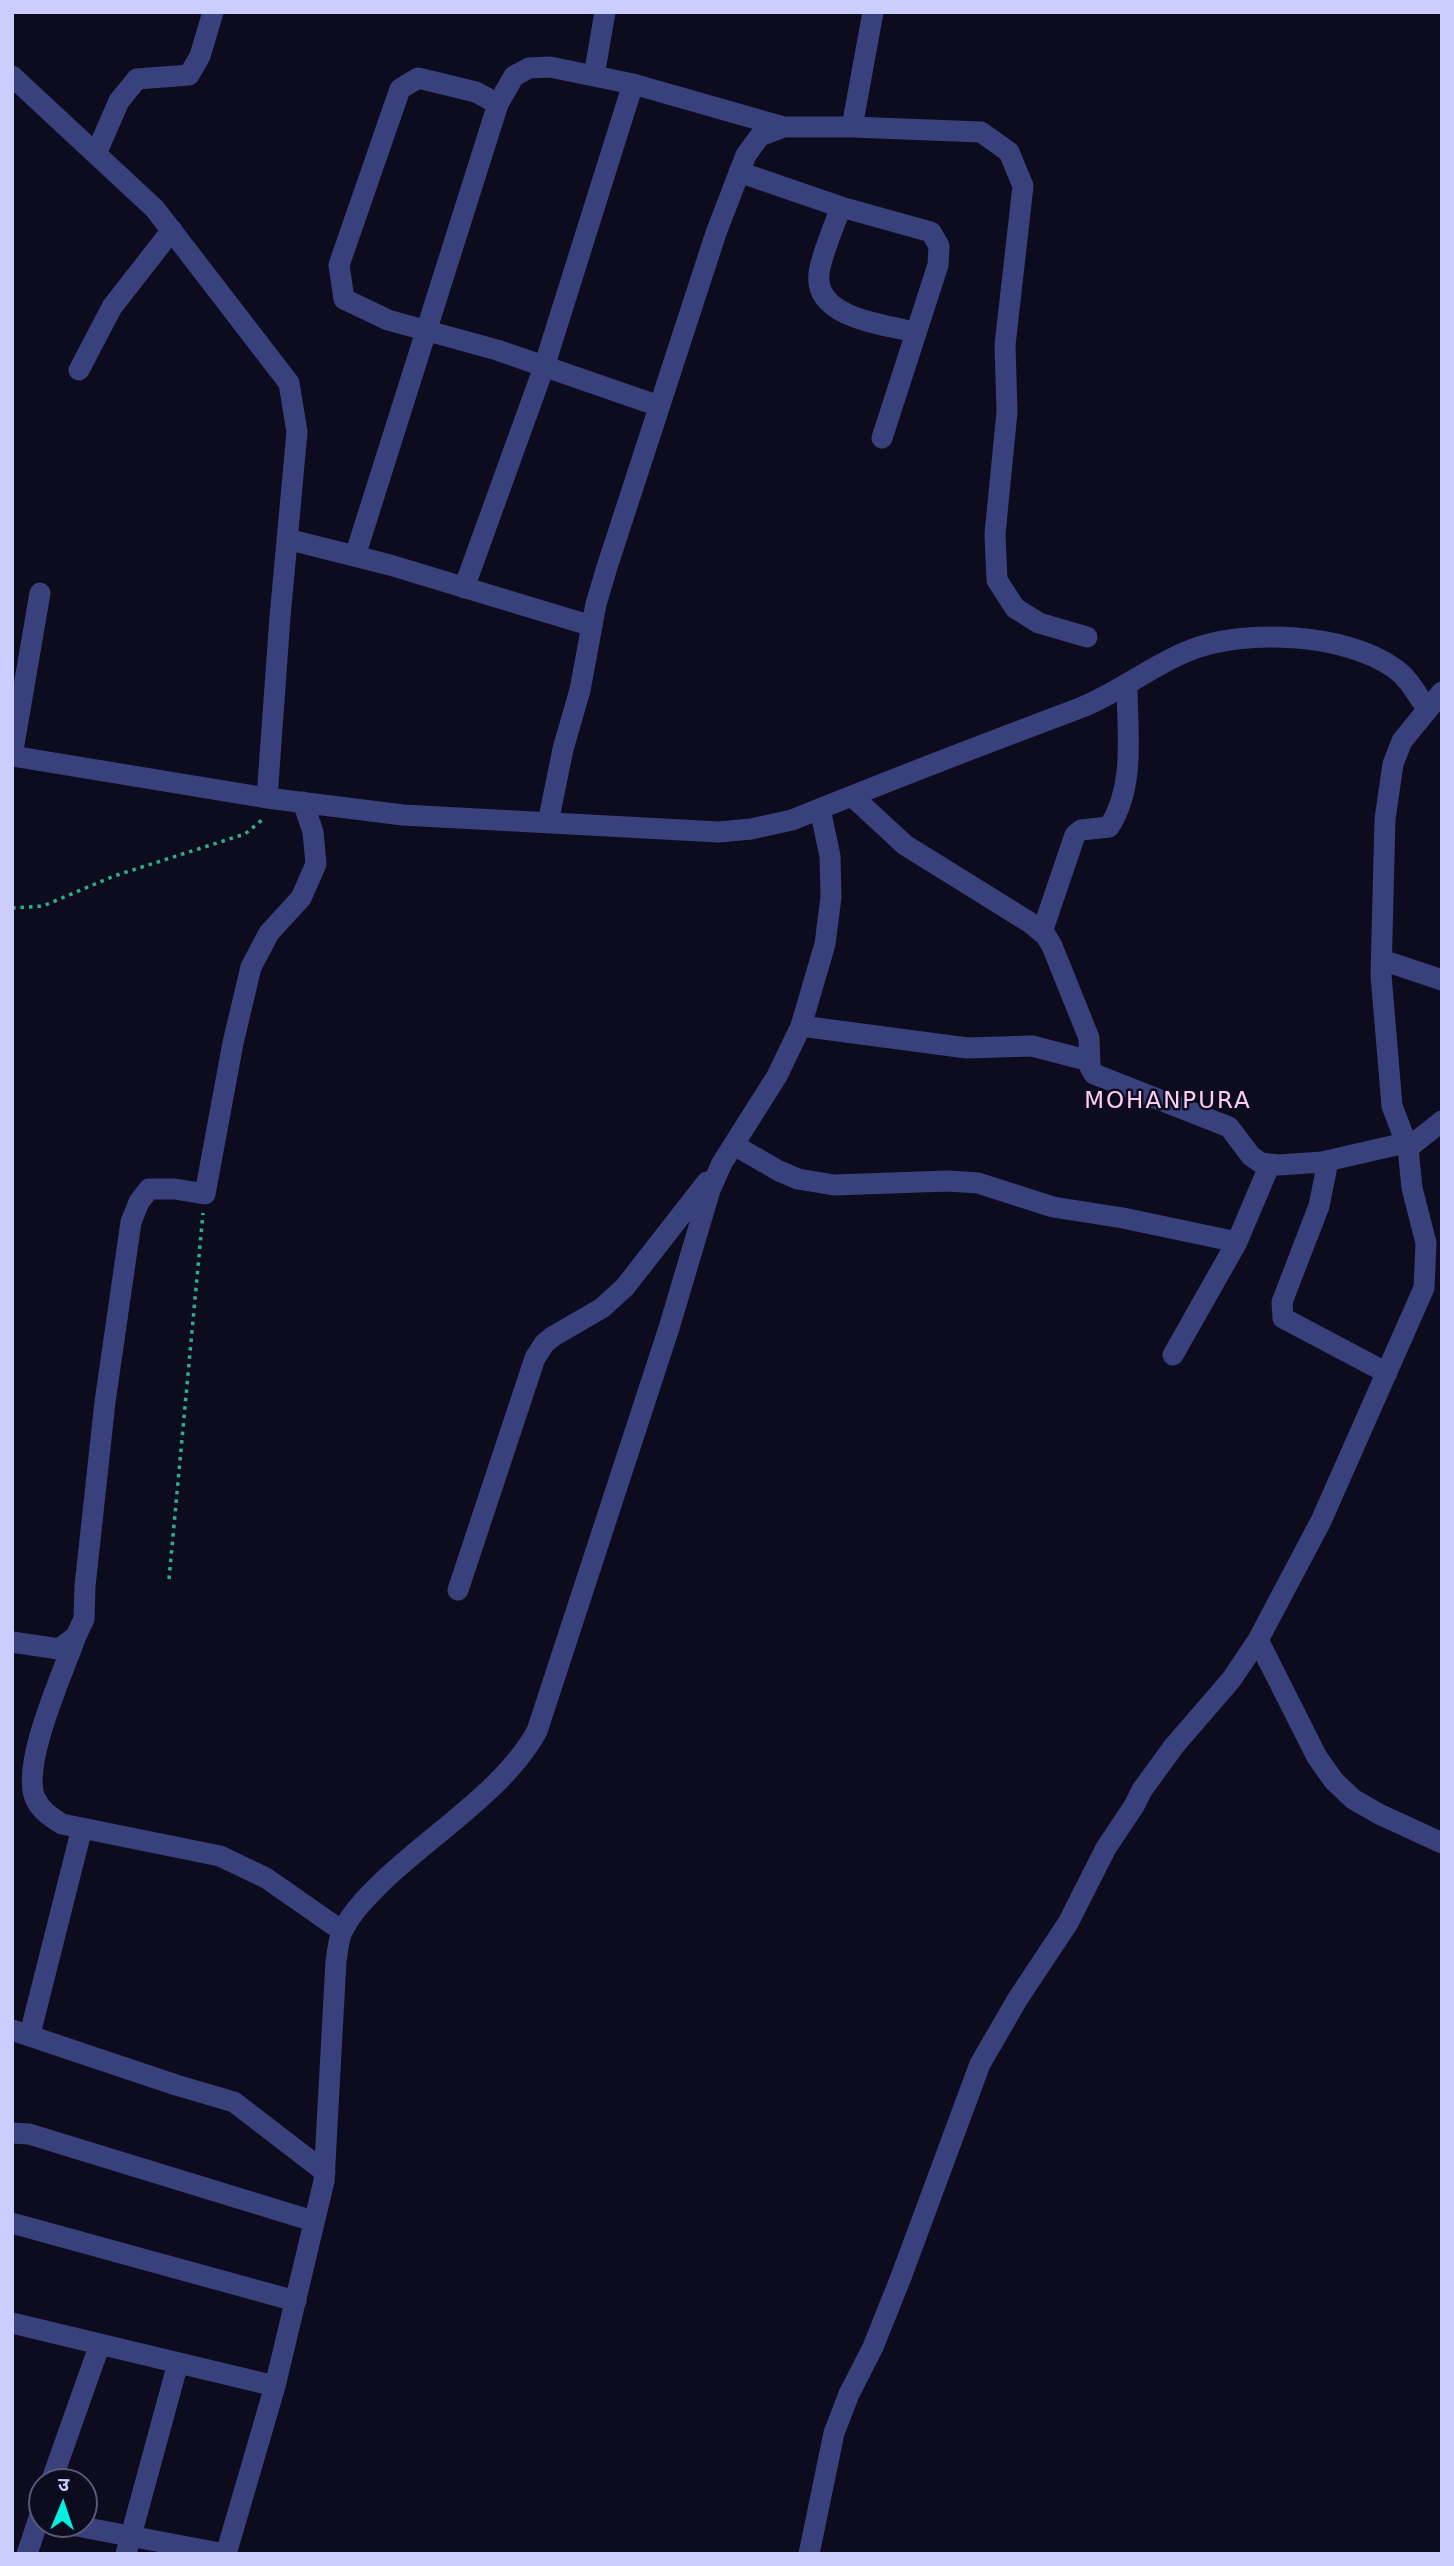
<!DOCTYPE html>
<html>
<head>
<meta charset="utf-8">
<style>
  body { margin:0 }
  #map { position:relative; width:1454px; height:2566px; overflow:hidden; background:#0d0c1e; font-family:"DejaVu Sans","Noto Sans Devanagari",sans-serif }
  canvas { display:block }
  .frame { position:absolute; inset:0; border:14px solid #cbcdfe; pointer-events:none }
  .north { position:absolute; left:28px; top:2468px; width:70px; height:70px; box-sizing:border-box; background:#0d0c1e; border:2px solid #595978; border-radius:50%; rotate:2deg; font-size:19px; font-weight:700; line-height:28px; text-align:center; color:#cbcdfe }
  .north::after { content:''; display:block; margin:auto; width:24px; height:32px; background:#05efe1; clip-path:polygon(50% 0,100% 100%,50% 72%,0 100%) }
</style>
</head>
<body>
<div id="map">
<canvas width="1454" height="2566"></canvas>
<div class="frame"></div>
<div class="north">उ</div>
</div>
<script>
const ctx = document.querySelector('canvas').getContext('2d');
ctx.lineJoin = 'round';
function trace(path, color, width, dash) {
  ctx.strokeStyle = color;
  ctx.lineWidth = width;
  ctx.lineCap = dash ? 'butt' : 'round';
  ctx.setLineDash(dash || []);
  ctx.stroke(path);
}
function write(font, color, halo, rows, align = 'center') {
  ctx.font = font + ' "DejaVu Sans",sans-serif';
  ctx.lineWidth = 5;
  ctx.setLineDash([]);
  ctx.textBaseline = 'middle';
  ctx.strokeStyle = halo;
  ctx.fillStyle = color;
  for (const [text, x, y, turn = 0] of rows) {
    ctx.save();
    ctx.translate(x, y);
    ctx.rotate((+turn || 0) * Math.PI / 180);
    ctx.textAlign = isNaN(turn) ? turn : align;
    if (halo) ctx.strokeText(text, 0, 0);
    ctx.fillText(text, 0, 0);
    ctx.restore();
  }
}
const path = new Path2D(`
  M12,908l31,-2 71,-30 131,-42 17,-14
  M169,1579l34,-366`);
const minor = new Path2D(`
  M12,76l143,133 134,174 8,49 -17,185 -13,181
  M594,76l11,-64
  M498,104l-22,-12 -58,-14 -18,11 -61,176 5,34 44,21 109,30 162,56
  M852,127l129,5 28,20 14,34 -18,159 2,67 -12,122 2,46 18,28 24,15 48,14
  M96,154l23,-53 18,-22 52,-4 11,-19 13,-44
  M739,172l102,35 90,25 8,14 -1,19 -56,173
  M841,207c-6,17 -21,51 -22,67 -5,44 66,51 97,58
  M79,370l33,-63 60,-77
  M287,539l103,26 202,61
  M355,556l143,-452 16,-28 15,-8 21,-1 83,17 151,43
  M464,588l80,-221 89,-283
  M12,756l255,42 136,17 316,17 32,-3 41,-9c96,-39 192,-76 288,-112 38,-15 71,-42 108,-57 55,-23 157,-18 206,17 15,10 23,27 33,41
  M12,756l28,-163
  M852,796l53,49 124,77 17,14 6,10 37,92 1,29 4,7 135,53 22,29 10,7 17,2 44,-3 83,-19
  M548,823l15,-74 17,-59 16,-86 11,-37 109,-334 30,-78 14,-19 24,-9h68l21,-115
  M1042,932l33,-97 6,-5 28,-3c27,-41 18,-97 18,-143
  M1382,960l60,20
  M801,1026l166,22 65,-2 58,15
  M734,1145l45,26 19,8 36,6 114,-4 30,2 75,24 70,11 114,24
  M1408,1148l34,-27
  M1328,1161l-9,45 -37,96 1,16 104,55
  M1173,1355l64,-113 33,-78
  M458,1590l77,-232 9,-14 8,-7 50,-29 23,-21 82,-105
  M76,1636c-13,37 -55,128 -41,162 6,13 16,19 27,26l158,32 46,22 76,53
  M1258,1640l59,117 17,24 19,18 26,15 63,29
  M12,1642l47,7 17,-13 8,-17 1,-33 20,-184 26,-180 8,-20 10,-13h26l30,5 28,-151 18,-76 18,-34 32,-35 15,-34 -3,-32 -10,-30
  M12,2030l164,55 58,17 91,70
  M30,2034l52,-206
  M12,2133l17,1 284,87
  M12,2223l284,78
  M12,2323l263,63
  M51,2482l49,-138
  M66,2524l159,30
  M27,2554l15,-45
  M126,2554l52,-191
  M226,2554l49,-168 49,-205 12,-220c2,-10 2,-22 7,-31 9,-18 23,-32 37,-46 49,-48 125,-94 157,-153l132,-403 41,-138 12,-27 55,-87 24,-50 24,-82 6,-47 -1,-41 -10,-47
  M809,2554l25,-121 15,-39 24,-47 28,-70 79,-213 37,-64 51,-77 38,-75 28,-42 8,-16 32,-44 57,-66 27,-40 63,-119 103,-233 2,-45 -14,-55 -4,-40 -16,-42 -11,-131 4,-156 8,-55 9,-23 40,-49`);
const quarterNames = [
  ["MOHANPURA",1168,1102]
];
trace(path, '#30ad91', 3.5, [3.5, 5]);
trace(minor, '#38417c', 21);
ctx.letterSpacing = '2px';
write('23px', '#fecdf4', '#0d0c1e', quarterNames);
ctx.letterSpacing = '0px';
</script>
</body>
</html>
